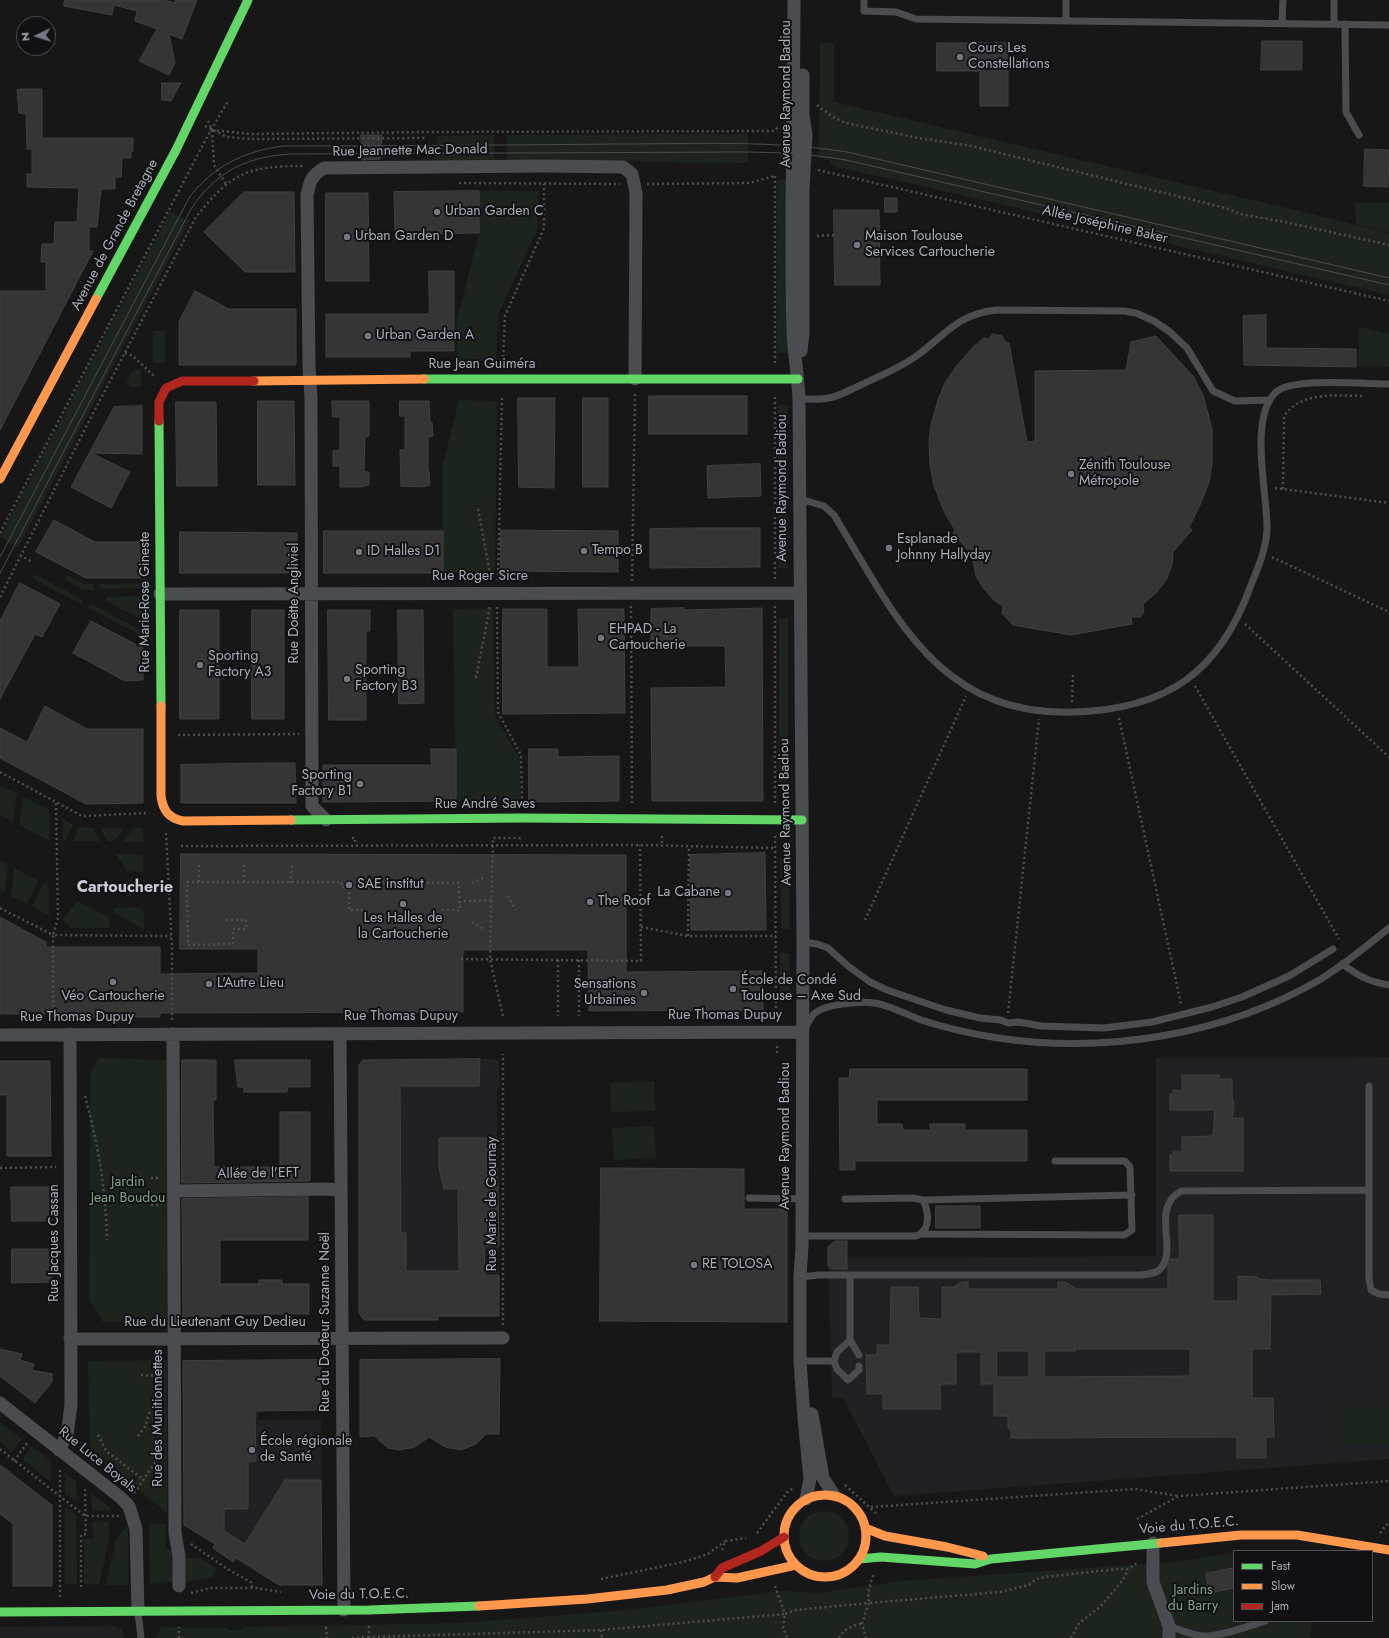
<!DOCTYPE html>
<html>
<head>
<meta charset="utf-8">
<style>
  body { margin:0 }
  #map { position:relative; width:1389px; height:1638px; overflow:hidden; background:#171717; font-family:Jost,sans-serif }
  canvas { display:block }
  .legend { position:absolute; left:1233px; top:1550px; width:140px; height:72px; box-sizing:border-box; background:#111113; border:1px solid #4d4f55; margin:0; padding:5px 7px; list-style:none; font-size:12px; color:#a8adb8 }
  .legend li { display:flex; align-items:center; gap:8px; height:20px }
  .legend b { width:20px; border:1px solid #4d4f55 }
  .north { position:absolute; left:16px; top:16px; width:40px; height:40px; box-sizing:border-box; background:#111113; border:1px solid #4d4f55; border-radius:50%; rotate:266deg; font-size:11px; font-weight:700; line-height:16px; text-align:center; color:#a8adb8 }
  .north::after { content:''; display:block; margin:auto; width:14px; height:18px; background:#757880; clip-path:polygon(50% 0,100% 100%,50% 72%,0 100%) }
</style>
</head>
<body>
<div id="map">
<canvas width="1389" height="1638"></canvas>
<ul class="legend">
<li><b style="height:5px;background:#63d668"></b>Fast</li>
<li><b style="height:5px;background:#ff974d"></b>Slow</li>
<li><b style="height:5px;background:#b3261e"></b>Jam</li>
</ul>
<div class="north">N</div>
</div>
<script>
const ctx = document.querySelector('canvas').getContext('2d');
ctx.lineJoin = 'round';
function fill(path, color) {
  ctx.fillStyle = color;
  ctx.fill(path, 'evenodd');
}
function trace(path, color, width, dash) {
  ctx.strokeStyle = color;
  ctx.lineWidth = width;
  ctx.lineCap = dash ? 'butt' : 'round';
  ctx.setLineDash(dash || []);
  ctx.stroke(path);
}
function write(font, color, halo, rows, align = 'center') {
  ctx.font = font + ' Jost,sans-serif';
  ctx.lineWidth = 4;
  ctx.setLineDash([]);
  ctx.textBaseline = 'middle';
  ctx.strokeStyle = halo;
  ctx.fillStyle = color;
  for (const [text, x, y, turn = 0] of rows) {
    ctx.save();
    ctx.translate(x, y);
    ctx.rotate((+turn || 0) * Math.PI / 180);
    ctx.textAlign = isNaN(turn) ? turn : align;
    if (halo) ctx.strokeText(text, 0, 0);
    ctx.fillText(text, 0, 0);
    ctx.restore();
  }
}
const built = new Path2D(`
  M1389,1057v402l-495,37 -51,-98 -11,-1 -4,-139 328,-2v-198z
  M490,1059l8,1 1,3 1,24 -3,1 2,228h-61v4h-73l-3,-2 -3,-6v-247l4,-5h4z
  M254,1360v40h5l-1,20h63l1,165 -86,-27 -3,4 -20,-14 2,-4 -31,-19 -1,-164z
  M113,1626l9,3 2,9h-124v-11z`);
const green = new Path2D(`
  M820,43h14v59l461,108 94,23v62l-489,-114 -65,-14 -7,-8 -9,-1z
  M748,134v29l-103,-1 -3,-1 -135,1v-27z
  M494,135v28h-57v-27z
  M788,179l1,174h-12v-173z
  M479,191h60l-1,37 -40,87 -2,45 -39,3v-44l22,-84z
  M1355,203h34v29l-33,-8z
  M170,212l19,9 -171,327 -18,-11z
  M1359,327l30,7v33l-31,-1z
  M153,331h12v32h-12z
  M133,370h8v17h-12v-3l-3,-1z
  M459,400l38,1 -2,172h-52l-1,-105z
  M778,405h10v163h-10z
  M34,574l49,26 -2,4 -49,-26z
  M67,575l18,9h9v6h-11l-18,-11z
  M141,583l1,5 -42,1 -1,-5z
  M141,596l1,24 -36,-19v-4z
  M90,603l52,28v5l-54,-28z
  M493,608l2,108 25,43v42h-64l-3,-192z
  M779,618l9,1v163h-9z
  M0,785l17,9 -4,28 -13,-7z
  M23,797l26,13v30l-30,-15z
  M62,818l11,7 -8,16 -2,-2z
  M78,827l15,1 7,13h-27z
  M101,828h23l-10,13h-7z
  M133,828h10v14h-20z
  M116,854l27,1v17l-16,-1z
  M780,857h9l1,72h-9z
  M0,860l8,5 -3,28 -5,-3z
  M14,868l25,13 -12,23 -16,-8z
  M44,883l5,4v29l-17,-10z
  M77,901l32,16 1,11h-38l-10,-8z
  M140,907l4,5v18l-29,-17 -1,-5z
  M780,953h9l1,43h-10z
  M98,1058l69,2v262h-64l-14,-22 1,-224z
  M654,1081l1,30 -44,1 -1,-29z
  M654,1126l2,32 -42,2 -2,-32z
  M167,1360v153l-77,-62 -2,-90z
  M1343,1407h46v38h-46z
  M0,1422l22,17 -10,13 -12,-10z
  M32,1446l19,15v21l-29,-23z
  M65,1473l11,8 1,21 -12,-8z
  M91,1493l19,14v4h-18z
  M65,1506l11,9 1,69h-12z
  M799 1536a25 25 0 1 1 50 0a25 25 0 1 1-50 0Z
  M93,1522h16v17l-10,46 -15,-1v-45h9z
  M149,1524h17v25l7,1 1,32 -24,2z
  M128,1525v60h-22l10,-46z
  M1234,1553v68h78l-2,17h-1154l5,-11 68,1 1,2h11l2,-3 219,-4 165,-13 155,-19 37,2 84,-12 271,-19z
  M185,1558h15l17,11 -5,8 -27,5z`);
const building = new Path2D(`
  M65,0h99l11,3v-3h22l-15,39 -13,-5 6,29 -6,12 -30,-14 18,-32 -22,-8 2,-10 -23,-6 -2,10 -48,-9z
  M1262,41h40v29h-41z
  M937,43h71v63h-28v-35h-43z
  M162,83h19l-10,18 -9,-1z
  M21,89h21v49h91v13h-2v7h-9l-1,19h-6v12h-14l-4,38h-8v24h4l-93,179v-139h46v-29h-5l1,-18h12l1,-22h22l2,-34 -52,-1v-13h5v-25h-5l-1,-35 -7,-1 -2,-23z
  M361,135h21l-2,24 -17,1z
  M1365,149l24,1 -1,37 -24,-1z
  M479,191v42l-84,1 -1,-42z
  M244,192h50l1,80h-50l-41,-40z
  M326,193h42l1,88h-43z
  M885,198h12v14h-12z
  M834,210h45l1,75h-45z
  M429,271h25v80h-44v6h-84v-43h103z
  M195,291l34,18h67v56h-117v-43z
  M1266,315v33l90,1v18l-112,-2 -1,-49z
  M993,334l9,2 3,6 4,1 18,99 8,-1v-70l91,-1 5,-28 25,-6 37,40 10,19 9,34v35l-3,18 -9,23 -11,22 3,3 -19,22 -1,13 -6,15 -9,12 -14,12 1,8 -4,5h-9l1,7 -61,11 -58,-10 -11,-12 1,-7 -8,-5 -11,-12 -8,-13 -4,-21 -19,-22 2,-3 -11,-19 -10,-25 -4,-21 -1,-23 2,-17 7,-25 7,-17 10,-15 19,-22 10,-8 4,1z
  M649,396h98v38h-98z
  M518,398h37l-1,90 -35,-1z
  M583,398h25v89h-25z
  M258,401h36l1,84h-37z
  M332,401h37v35l-4,1 -1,35h5v13l-9,2h-20v-21h-7v-15l7,-1v-33h-7z
  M400,401h29l1,21h2l1,14 -5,1v34h1l1,14 -8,2 -21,-1 -1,-36h5v-34h-5z
  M176,402h40l1,84h-40z
  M142,406v48l-51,-1 39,19 -19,36 -40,-21 43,-80z
  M760,464l1,32 -53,2 -1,-32z
  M54,520l41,22h47v36h-56l-50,-26z
  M696,528h64v39l-110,1v-39z
  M501,530l117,1v41l-117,-1z
  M324,531h119v42h-119z
  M180,532l117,1v40h-117z
  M20,583l40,21 -18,33 -7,-3 -35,65v-78z
  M684,608v2l78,-2 1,193h-111l-1,-113 75,-1 -1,-41h-42v4h-32v-41z
  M503,609h44v58h32l-1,-58h46l1,104 -122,1z
  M180,610h39v109h-39z
  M252,610h32v109h-32z
  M328,610h42v21h-4v89h-37z
  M398,610h25l1,93 -25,1z
  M91,621l52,27v32l-18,1 -52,-28z
  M45,706l42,23h56v74l-57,1 -86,-46v-30l27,14z
  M431,749h25v52l-133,1v-37h108z
  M529,749h29v8l61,-1v45l-90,1z
  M263,763h32l1,40h-115v-38z
  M765,853l1,77h-75l-1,-75z
  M181,854l445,1v117l137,-1v39l-174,1 -1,-61h-125v62l-303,1v4h-94v-3h-66v-97l46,25v5h114v27l98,-1v-24h-78z
  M480,1059l-1,27h-79l1,147h5v38h53l-1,-82h-14l-5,-22v-29h58l2,108h-15l1,30 14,-1v41h-61v4h-73l-3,-2 -3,-6v-247l4,-5h4z
  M182,1060h34v40h-3l1,67h66v-55h30v68l-2,1 -126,2z
  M235,1060h75v27h-22l-1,5h-43v-5h-6z
  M0,1061h50l1,95h-44v-61h-7z
  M850,1069h177v31h-150v24h25l1,6h27v-6h35v6h62v31h-172v9h-15l-1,-92h10z
  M1182,1075h37v4h13v16l2,11 -2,12h11v53h-73v-16h3v-3h9v-15l31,-1 2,-26h-45v-16h3v-4l9,1z
  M601,1168l143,1v40h43v113l-187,-1z
  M11,1187h41v34h-40z
  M308,1197v43h-88v44h39v-4h23v4h27v30h-89v7h-37l-1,-122z
  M936,1206h44v22h-44z
  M1179,1215h34v86h25v-25l20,1v2l13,1h49l1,14 -50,1 -1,54h-18v49h21l1,39h-8v21h-29v-21l-226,1v-9h-3v-13h-14v-32h-13v-32h-25v32h-16l1,25h-58v-15h-16l-1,-39h11v-10h13l1,-58h27l1,31 23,1v-32h12l7,-5h7v7h90v-7h7l12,7h91v-24l3,-6h8zM1075,1349h115v27l-146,1 1,-26h30zM997,1351h32v26h-32z
  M835,1241h12v28h-15l-4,-4v-18z
  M12,1249h40v33l-40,1z
  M0,1349l22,5 -2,6 14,4 -2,6 20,4v8l-17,21 -35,-27z
  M500,1359l-1,75h-13l-10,10 -15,6 -16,-3 -16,-10 -14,10 -16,3 -11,-2 -14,-12 -14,1v-77z
  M321,1360v50l-66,1 1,50 -8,1v47h-24v22l21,13 40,-64h36l1,105h-43l-43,-27 -3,4 -20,-14 2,-4 -31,-19 -1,-164z
  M0,1465l52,40v81h-39v-62l-13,-10z
  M1234,1568v20l-25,5 -3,-19z`);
const path = new Path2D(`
  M817,105l16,12 13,6 72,15 53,8 255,62 14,6 45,8 104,23
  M208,121l4,9 2,35 12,19
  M205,126l22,11 25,2 175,-1
  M212,130l39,4 176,-2 347,-1 5,-5
  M818,170l571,131
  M459,183l161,1
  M647,184l102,-1 26,-7
  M817,236l18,-1
  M125,353l8,3 22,21
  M503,362l2,-46 39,-88v-44
  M775,363v-187
  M1275,488l114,15
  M1283,489l1,-73c18,-26 54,-20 81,-20
  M478,509l13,70
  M0,533l207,-396 21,-36
  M20,555l12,7
  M1272,557l117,55
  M775,579v-185
  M498,580l4,-184
  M632,581l3,-187
  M0,597l88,-174 108,-206c35,-44 51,-51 108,-51
  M631,606l1,197
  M775,606v197
  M497,607l1,105 23,43 1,47
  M1245,624l144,133
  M476,678l14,-72
  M1195,686l144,253
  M1072,702l1,-30
  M1119,718l62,286
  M178,735l121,-1
  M0,772l82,44 67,-3
  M56,803l2,115 -5,17 118,1
  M166,833l6,116v71
  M662,836v9
  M775,836l1,183
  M352,838h3v7
  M181,846l459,-1 135,3
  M199,882v-18
  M244,882v-18
  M291,883l1,-19
  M472,883l13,-6
  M349,887v23h17
  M508,896l8,14
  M464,901l27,-1
  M0,908l53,27v87
  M226,920h20v9h-13v15l-45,1 -1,-63h154v5h17v-5l101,1 1,27h-20
  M865,920l101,-224
  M472,922l12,7
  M641,927l47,9h88
  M688,936l1,-90
  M461,959l180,2 -1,-116
  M558,960v56
  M579,960v56
  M1008,1013l31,-294
  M503,1016l-13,-57 3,-121h30
  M777,1046v8
  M85,1096c13,47 21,95 22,144
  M0,1168l56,-1
  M151,1178h8
  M151,1205h10
  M503,1325v-271
  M141,1375l20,1
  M98,1435l8,16 38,29
  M138,1436l7,-9 14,-46
  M0,1449l85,67h34
  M14,1461l14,-19
  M845,1485l32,29
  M134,1493l26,-37
  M871,1507l264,-18 44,7
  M1137,1519l42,-23 210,-15
  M757,1533l31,-42 6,-3
  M1380,1533l9,-11
  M191,1544l35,24 26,15v5
  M722,1550l3,-9 21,-3
  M873,1575l-5,18 1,10 131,-11 29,-7 7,-6 9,-2 72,-8h11l11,-7
  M601,1579l82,-17 25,-8 17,-13
  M775,1586l10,28 11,-4 73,-7 -7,20 4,15
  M81,1587v-52l5,-1 -1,-46
  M191,1593l20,-5h47l23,4
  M60,1597v-129
  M369,1626v11l232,-7 184,-16 -2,14 4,10
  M326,1627l1,11
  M601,1630l1,8
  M179,1638v-11
  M352,1638l17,-1
  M839,1638c4,-9 14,-12 23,-15
  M1071,1638l8,-15 21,-16 23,-27 5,-11`);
const lane = new Path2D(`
  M864,0v11l32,1 20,7 473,6
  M1334,0v24
  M1066,21v-21
  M1282,23l1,-23
  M1345,24l1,88 13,23
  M799,399c10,0 20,1 30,-1 11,-2 22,-9 32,-13 18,-9 37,-16 54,-28 30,-21 40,-42 81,-47l128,1 12,2 18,8 16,11 17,16 26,43 22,10 35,-1
  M800,499l24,7 10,9c61,100 104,202 241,197 92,-3 145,-40 176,-127 7,-17 15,-36 16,-55 1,-34 -19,-112 9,-138 16,-15 89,-8 113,-8
  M803,942l14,2 11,4 20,18 22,16 17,8 59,20 34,8 21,2 7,3 11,-1 22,4 63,2 48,-6 60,-15 30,-10 47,-21 44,-27
  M1342,964c17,12 27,18 47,21
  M805,1028c3,-4 6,-12 10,-15 11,-9 46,-12 59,-10 12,1 34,12 47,17 25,8 51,14 77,18 109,16 227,-3 323,-59 24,-15 46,-33 68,-51
  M1369,1086v192l2,12 8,4 10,1
  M749,1198l53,1
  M923,1200l209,-5
  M923,1234l201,1 8,-5 -2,-63 -5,-6h-70
  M802,1236h114c15,-5 13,-24 7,-36l-10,-2 -68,1
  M850,1276v64
  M800,1277l19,-2h322c7,-1 16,-1 20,-7 17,-19 -11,-60 20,-77l188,-1
  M800,1361h34l3,8 11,11 11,-10v-4
  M834,1361l3,-9 13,-12 9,15
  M138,1612l3,26
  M1169,1626c11,4 23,9 34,10 16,1 46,-10 62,-15`);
const street = new Path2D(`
  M794,0c0,111 -4,221 -1,332 1,22 5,44 6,67l4,543 -1,303 -2,32v84l4,57 6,61 -4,20
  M801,351l2,-18v-144l3,-54 -3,-20v-40
  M160,594l639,-1
  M326,820l-14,-14 -1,-408 -2,-31 -2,-172c3,-14 4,-19 17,-27l220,-2 79,1 9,7 4,19 -1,186
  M173,1034l2,499 4,23v30
  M340,1034l4,576
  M0,1035l802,-3
  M174,1191l151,-2 16,1
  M70,1339l433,-1
  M0,1403l120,94 9,9 7,23 2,82
  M812,1414l11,64 11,17
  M59,1450l8,-15 4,-30 -1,-371
  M1153,1543v39l16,44v12`);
const fast = new Path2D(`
  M96,299l80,-149 72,-150
  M424,379h374
  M159,421l2,285
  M291,820l231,-2 280,2
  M859,1559l22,-2 94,7 16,-5 170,-16
  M0,1612l369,-2 110,-4`);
const slow = new Path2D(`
  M254,381l170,-2
  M0,479l96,-180
  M161,706v90c2,14 7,22 22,25l108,-1
  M784 1536a41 41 0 1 1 82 0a41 41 0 1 1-82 0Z
  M865,1528l20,8 62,11 36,9
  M1161,1543l80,-8h56l92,15
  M479,1606l108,-7 80,-9 37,-8 11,-5 22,1 59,-13`);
const jam = new Path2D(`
  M159,421v-19l7,-14 16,-7h72
  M715,1577l7,-9 39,-17 23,-14`);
const tram = new Path2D(`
  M0,557l189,-359c23,-31 55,-47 94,-52 111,0 223,-1 335,-2 76,0 153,-4 229,8l542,126
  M0,573l191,-364c25,-37 54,-52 99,-55l448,-2c37,0 72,2 108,8l543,125`);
const markers = [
  [960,57,4,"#757880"],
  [437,212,4,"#757880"],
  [347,237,4,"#757880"],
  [857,245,4,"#757880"],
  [368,336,4,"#757880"],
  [1071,474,4,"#757880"],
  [889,548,4,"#757880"],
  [584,551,4,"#757880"],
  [359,552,4,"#757880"],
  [601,638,4,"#757880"],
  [200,665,4,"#757880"],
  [347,679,4,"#757880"],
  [360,784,4,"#757880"],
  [349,885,4,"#757880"],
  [728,893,4,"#757880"],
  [590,902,4,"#757880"],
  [403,904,4,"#757880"],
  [113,982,4,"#757880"],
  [209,984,4,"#757880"],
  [733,989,4,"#757880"],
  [644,993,4,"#757880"],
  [694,1265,4,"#757880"],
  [252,1450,4,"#757880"]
];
const poiNames = [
  ["Cours Les",968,49],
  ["Constellations",968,65],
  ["Urban Garden C",445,212],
  ["Urban Garden D",355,237],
  ["Maison Toulouse",865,237],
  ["Services Cartoucherie",865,253],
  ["Urban Garden A",376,336],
  ["Zénith Toulouse",1079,466],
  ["Métropole",1079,482],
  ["Esplanade",897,540],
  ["Johnny Hallyday",897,556],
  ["Tempo B",592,551],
  ["ID Halles D1",367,552],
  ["EHPAD - La",609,630],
  ["Cartoucherie",609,646],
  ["Sporting",208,657],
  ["Factory A3",208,673],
  ["Sporting",355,671],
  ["Factory B3",355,687],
  ["Sporting",352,776,"right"],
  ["Factory B1",352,792,"right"],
  ["SAE institut",357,885],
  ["La Cabane",720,893,"right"],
  ["The Roof",598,902],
  ["Les Halles de",403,919,"center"],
  ["la Cartoucherie",403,935,"center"],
  ["École de Condé",741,981],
  ["Toulouse – Axe Sud",741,997],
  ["L'Autre Lieu",217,984],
  ["Sensations",636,985,"right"],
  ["Urbaines",636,1001,"right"],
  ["Véo Cartoucherie",113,997,"center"],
  ["RE TOLOSA",702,1265],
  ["École régionale",260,1442],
  ["de Santé",260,1458]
];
const streetNames = [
  ["Avenue Raymond Badiou",787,94,-90],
  ["Rue Jeannette Mac Donald",410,151,-1],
  ["Allée Joséphine Baker",1105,225,13],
  ["Avenue de Grande Bretagne",115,235,-62],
  ["Rue Jean Guiméra",482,365],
  ["Avenue Raymond Badiou",783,488,-90],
  ["Rue Roger Sicre",480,577],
  ["Rue Marie-Rose Gineste",146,602,-90],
  ["Rue Doëtte Angliviel",295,603,-90],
  ["Rue André Saves",485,805],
  ["Avenue Raymond Badiou",786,812,-91],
  ["Rue Thomas Dupuy",725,1016],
  ["Rue Thomas Dupuy",401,1017],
  ["Rue Thomas Dupuy",77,1018],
  ["Avenue Raymond Badiou",786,1136,-90],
  ["Allée de l'EFT",258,1174,-1],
  ["Rue Marie de Gournay",493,1204,-90],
  ["Rue Jacques Cassan",55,1243,-90],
  ["Rue du Docteur Suzanne Noël",326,1322,-90],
  ["Rue du Lieutenant Guy Dedieu",215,1323],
  ["Rue des Munitionnettes",159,1418,-90],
  ["Rue Luce Boyals",97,1460,39],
  ["Voie du T.O.E.C.",1189,1526,-5],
  ["Voie du T.O.E.C.",359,1595,-1]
];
const parkNames = [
  ["Jardin",128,1183],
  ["Jean Boudou",128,1199],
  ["Jardins",1193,1591],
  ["du Barry",1193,1607]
];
const quarterNames = [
  ["Cartoucherie",125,888]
];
fill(built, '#212123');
fill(green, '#1d241e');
fill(building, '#353536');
trace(building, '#3f4043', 1);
trace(path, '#4d4e52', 2.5, [2, 3]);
trace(lane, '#4b4c50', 7);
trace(street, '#4b4c50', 13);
trace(fast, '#63d668', 9);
trace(slow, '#ff974d', 9);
trace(jam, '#b3261e', 9);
trace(tram, '#4b4c4f', 1);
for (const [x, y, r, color] of markers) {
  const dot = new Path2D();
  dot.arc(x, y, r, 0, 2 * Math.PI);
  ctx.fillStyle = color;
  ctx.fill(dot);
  trace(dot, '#111113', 1.5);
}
write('14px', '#a8adb8', '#111113', poiNames, 'left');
write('14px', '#a8adb8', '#111113', streetNames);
write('14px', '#7fa381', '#111113', parkNames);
write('bold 16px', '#c9ccd4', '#111113', quarterNames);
</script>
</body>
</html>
